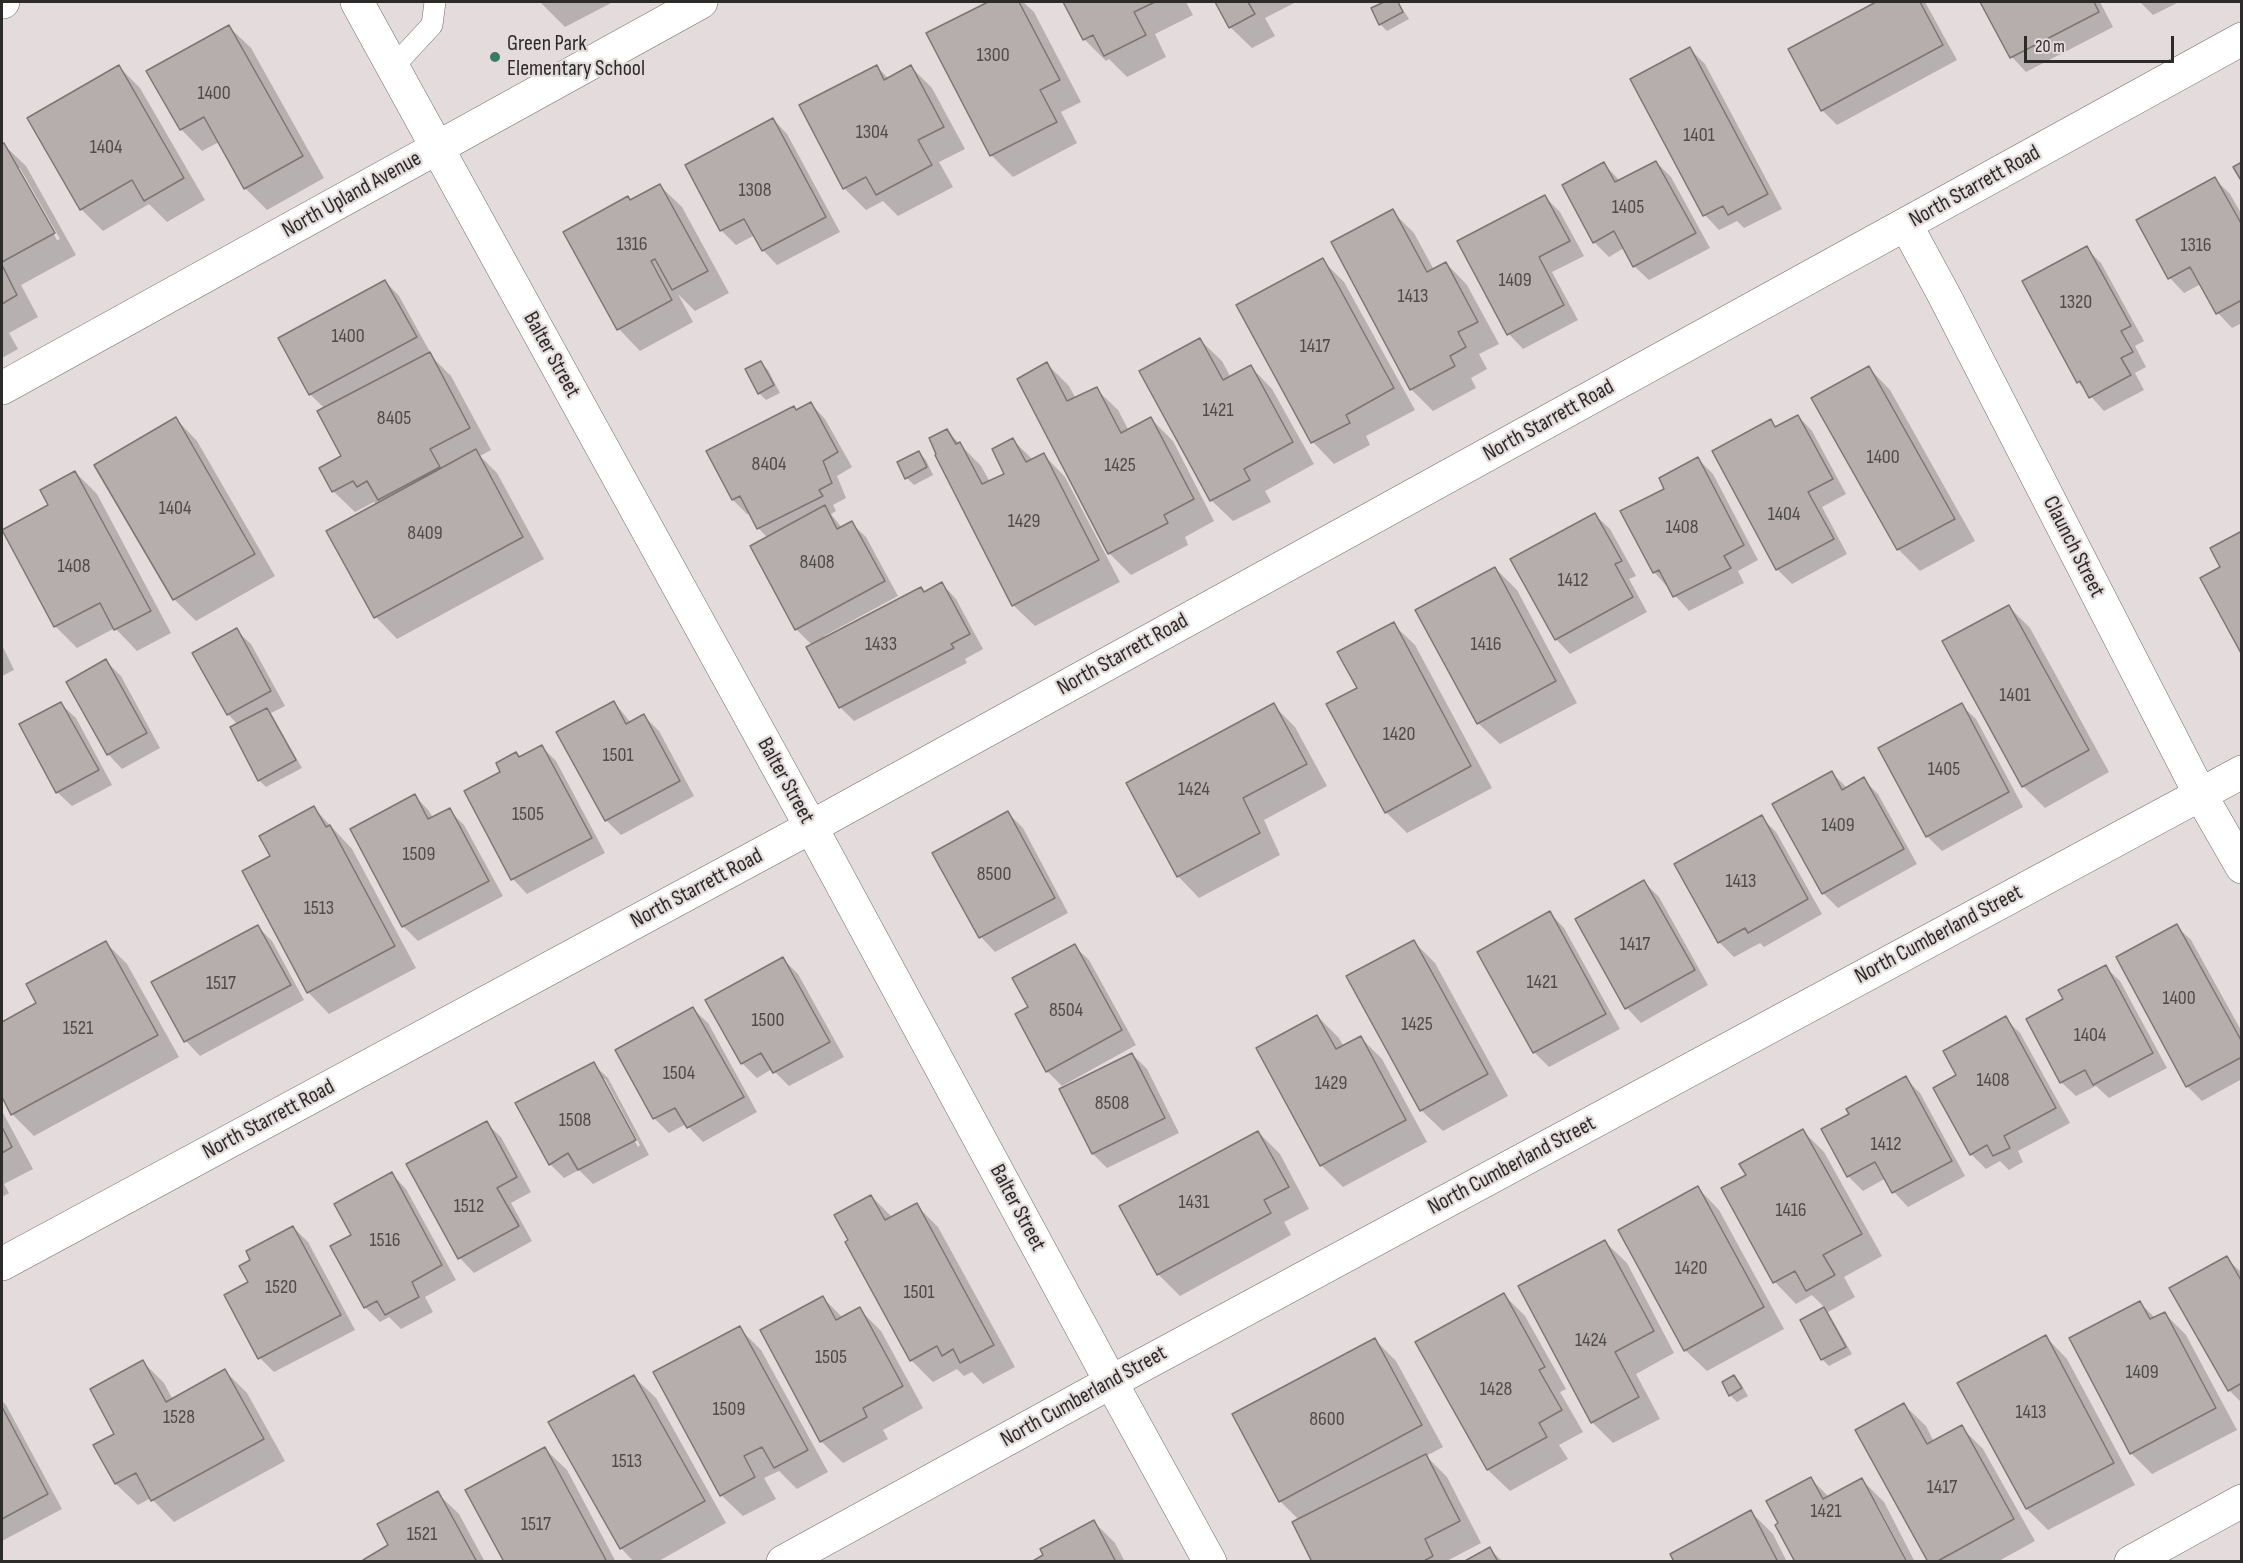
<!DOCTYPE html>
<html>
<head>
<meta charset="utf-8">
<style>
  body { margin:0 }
  #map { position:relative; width:2243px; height:1563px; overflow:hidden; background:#e4dcdc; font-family:"Sofia Sans Condensed",sans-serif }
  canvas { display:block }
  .frame { position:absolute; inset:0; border:3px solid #2d2a2a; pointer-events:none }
  .scale { position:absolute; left:2024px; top:36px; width:150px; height:27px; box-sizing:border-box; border:3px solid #2d2a2a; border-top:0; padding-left:8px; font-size:18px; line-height:21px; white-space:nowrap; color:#2d2a2a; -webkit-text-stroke:4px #e4dcdc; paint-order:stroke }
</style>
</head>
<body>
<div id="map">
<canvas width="2243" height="1563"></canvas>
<div class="frame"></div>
<div class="scale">20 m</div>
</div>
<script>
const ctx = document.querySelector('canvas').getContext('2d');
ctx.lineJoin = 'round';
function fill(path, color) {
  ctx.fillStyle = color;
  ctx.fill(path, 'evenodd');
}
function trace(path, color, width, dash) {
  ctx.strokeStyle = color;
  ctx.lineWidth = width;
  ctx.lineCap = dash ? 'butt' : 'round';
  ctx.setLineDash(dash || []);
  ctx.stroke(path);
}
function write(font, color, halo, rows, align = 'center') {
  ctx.font = font + ' "Sofia Sans Condensed",sans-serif';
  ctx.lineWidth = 4.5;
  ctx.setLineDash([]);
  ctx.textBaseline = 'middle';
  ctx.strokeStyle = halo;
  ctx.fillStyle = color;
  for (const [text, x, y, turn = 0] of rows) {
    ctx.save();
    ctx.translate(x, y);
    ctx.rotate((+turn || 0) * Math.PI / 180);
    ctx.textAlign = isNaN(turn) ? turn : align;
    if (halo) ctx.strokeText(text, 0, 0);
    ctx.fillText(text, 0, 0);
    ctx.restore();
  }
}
const shadow = new Path2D(`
  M540,2h73l-48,25z
  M991,2h32l11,10 47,90 -20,10 16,31 -64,34 -22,-22 -63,-121z
  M1064,2h122l7,13 -38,19 11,23 -39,20 -18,-18 -3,2 -22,-22z
  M1217,2h79l-31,16 10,18 -23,12 -22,-21z
  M1388,2h10l11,17 -22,12 -7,-7 -7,-15z
  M1878,2h47l32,58 -120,65 -15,-15 -32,-61z
  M1982,2h118l13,25 -87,45 -14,-15z
  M2140,2h39l-26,13z
  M229,27l22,21 73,130 -57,32 -22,-22 -26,-46 -17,9 -21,-22z
  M1690,49l15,15 77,145 -38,19 -7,-7 -18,9 -14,-15 -72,-135z
  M876,66l13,13 22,-12 21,21 33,61 -26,13 14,25 -55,29 -15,-15 -17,9 -22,-22 -43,-82z
  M119,67l21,21 65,112 -38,22 -18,-18 -46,27 -22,-22z
  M773,119l14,15 53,98 -63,33 -14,-15 -8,-15 -19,10 -14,-14 -35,-66z
  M4,145l22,21 50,89 -55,30 17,32 -29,16 9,16 -16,9v-212zM17,168h3l40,71 -3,1z
  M1656,162l15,15 39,71 -61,32 -15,-14 -10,-18 -15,9 -15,-15 10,-78 16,17z
  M2215,179l15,15 12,21v108l-10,5 -14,-15 -17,-29 -17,9 -14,-15z
  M660,186l22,21 47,86 -34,18 -17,-17 15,28 -53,29 -21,-22 -54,-96z
  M1545,197l15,15 24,44 -32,16 26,48 -55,29 -14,-15z
  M1392,211l22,22 20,37 12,-7 21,22 32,59 -20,10 8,15 -16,9 5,10 -43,23 -22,-22z
  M2086,248l15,15 43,78 -9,5 11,21 -11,6 9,17 -40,21 -26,-29z
  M1322,260l22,22 71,128 -49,26 4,9 -36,19 -21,-22 -75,-136z
  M385,281l14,15 31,56 -2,1 23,23 40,74 -11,6 17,17 47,86 -147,80 -21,-22 1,-112 -3,-3 -19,10 -22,-21 11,-34 -19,-48 -15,-15z
  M1200,340l22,21 9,17 20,-11 21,22 42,75 -49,27 6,11 -38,19 -22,-21z
  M761,363l7,7 12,23 -14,7 -7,-7z
  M1047,364l22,22 7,13 20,-10 22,21 11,21 22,-12 22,22 41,80 -29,16 3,8 -57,30 -22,-22 -90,-174z
  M1869,368l21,22 85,151 -55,30 -22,-22 -85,-151z
  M811,404l14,15 27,48 -15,9 9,22 -13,7 3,6 -5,3 11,14 9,-5 15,14 32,59 -74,40 2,3 95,-50 4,4 17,-9 14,15 27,50 -18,10 2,4 -113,58 -14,-14 -27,-61 -17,-17 -28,-91 -10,-10 -8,-15 -3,1 -14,-14 64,-89z
  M1798,416l14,15 34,63 -24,13 25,47 -55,30 -15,-15 -63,-117 56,-31 7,6z
  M176,419l21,22 78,135 -79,45 -22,-22z
  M947,431l34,35 9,16 16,-8 7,-34 20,20 11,-5 21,22 55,105 -85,44 -22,-21z
  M919,452l7,8 7,15 -19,10 -7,-7z
  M1698,459l15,15 45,86 -20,11 6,12 -55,28 -35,-39 -32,-60 44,-23z
  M75,472l22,22 74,139 -34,18 -22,-23 -38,20 -22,-22 -5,-120z
  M1595,515l15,14 26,47 -7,3 18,33 -77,42 -14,-15z
  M1495,568l22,22 60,113 -77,41 -22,-21z
  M2008,606l22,22 79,144 -64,36 -22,-22z
  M1393,624l22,21 77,143 -85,45 -21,-21 -27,-124z
  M236,630l15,14 34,62 -14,7 31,55 -36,19 -7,-7 -21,-55 -10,-11z
  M2,645l12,25 -12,6z
  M106,661l15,15 39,72 -38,21 -14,-15z
  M614,702l17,21 13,-7 15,15 35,65 -73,39 -15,-15 -48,-88z
  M61,704l15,14 36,67 -40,21 -15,-14z
  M1273,705l22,22 32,59 -63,34 16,35 -81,43 -21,-22z
  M1961,705l15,14 47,88 -81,44 -14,-14 -48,-89z
  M541,746l15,15 49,92 -78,41 -14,-15 -11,-106 14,-20 4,5z
  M1832,773l15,15 16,-9 15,15 39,70 -79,44 -15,-15z
  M415,796l14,15 4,7 16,-8 15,15 39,71 -85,45 -15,-15z
  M314,808l38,41 64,119 -87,46 -21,-22z
  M1008,813l15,15 45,85 -73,39 -14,-15 -47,-84z
  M1761,817l15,15 46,82 -58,33 -4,-4 -26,14 -15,-15z
  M1644,882l15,15 49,88 -67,38 -14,-15 -50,-88z
  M1550,913l14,15 56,101 -71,38 -15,-15z
  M2176,926l15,14 51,92v47l-40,22 -15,-15z
  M258,927l14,14 32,59 -104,56 -14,-15z
  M1414,942l21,21 73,133 -65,35 -22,-21z
  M106,943l21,21 52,93 -145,79 -22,-22 -10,-20v-70l36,-20z
  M1074,946l15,14 47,85 -74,41 -15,-15 -17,-63z
  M783,959l15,15 46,83 -55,29 -17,-17 -15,9 -15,-15z
  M2105,967l15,14 47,87 -58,30 -13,-12 -20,10 -15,-14 4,-82z
  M693,1009l15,14 49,89 -54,30 -17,-18 -17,9 -15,-15 -37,-67z
  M1317,1016l22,22 5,9 17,-9 21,21 45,83 -84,45 -22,-22z
  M2005,1018l15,15 50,90 -52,28 5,11 -14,8 -9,-9 -14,8 -15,-15 -13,-79z
  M1132,1054l15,15 32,64 -72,35 -14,-14z
  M593,1064l15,14 41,77 -56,29 -14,-14 -15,8 -14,-14zM601,1079h4l35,66 -2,2z
  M1905,1078l15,15 45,83 -57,31 -14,-15 -8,-14 -23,13 -15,-15 3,-61z
  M2,1111l31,58 -29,15 5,9 -7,4z
  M486,1123l15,14 30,55 -20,11 21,38 -58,32 -14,-15 -52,-94z
  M1803,1131l21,21 58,104 -38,21 11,20 -27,15 24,42 -23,12 -7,-7 -20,-39 23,-12 -13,-13 -16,9 -21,-22 -27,-107z
  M1258,1132l22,22 29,55 -25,13 7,13 -111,61 -22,-22z
  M392,1174l14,15 50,91 -31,17 8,15 -32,17 -12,-12 -9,5 -15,-15 -12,-72z
  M1698,1188l21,22 65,119 -77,42 -22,-21z
  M871,1196l22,22 23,-13 22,22 77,140 -32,17 -11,-12 -8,4 -7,-7 -24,13 -22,-22 -64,-117 3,-3z
  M293,1227l15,15 47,88 -81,42 -14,-14 -10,-75 2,-22z
  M1605,1242l22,21 47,90 -38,21 24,45 -47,24 -21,-21z
  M2226,1258l16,15v130l-13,-13z
  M1503,1294l22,22 41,73 -6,3 23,40 -24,13 9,14 -58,32 -22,-21 -71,-127z
  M823,1298l20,20 16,-9 22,22 42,77 -40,22 5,9 -45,24 -22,-22z
  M2139,1302l16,16 9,-5 22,22 51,95 -85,44 -21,-21z
  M739,1328l22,22 67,122 -31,17 -18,-18 -15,7 12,21 -33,17 -22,-21z
  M2046,1337l21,22 68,126 -87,45 -21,-21z
  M1375,1340l21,21 47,86 -17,9 21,21 34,66 -36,19h-131l-15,-42 -19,-19z
  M143,1362l21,21 9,17 52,-29 22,22 38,68 -111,61 -23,-24 -13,7 -22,-21 -21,-39 21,-11z
  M634,1377l22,21 70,125 -69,39h-23l-13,-14z
  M1734,1377l7,7 7,12 -11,6 -7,-7z
  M2,1401l4,4 56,104 -60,32z
  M1904,1405l22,21 8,16 27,-15 22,22 52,92 -38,21h-68z
  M545,1449l22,21 49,92h-110z
  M1810,1478l19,19 33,-17 22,22 31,60h-7l-31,-58h-3l-77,58z
  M437,1493l22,21 26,48h-120l25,-16z
  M1751,1512l22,22 14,28h-112z
  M1093,1521l22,22 10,19h-91z
  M1490,1549l13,13h-36z`);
const building = new Path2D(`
  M988,2h31l41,78 -20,10 17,32 -67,34 -64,-123z
  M1063,2h92l-21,10 12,23 -42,21 -11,-21 -10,5z
  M1215,2h33l7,12 -26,14z
  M1384,2h14l5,10 -24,13 -8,-17z
  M1876,2h44l23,43 -122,66 -33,-62z
  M1980,2h114l5,10 -89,46z
  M229,25l74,131 -59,33 -40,-72 -24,13 -34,-59z
  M1690,47l78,147 -40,21 -5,-9 -20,10 -73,-137z
  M119,65l65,113 -40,23 -12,-21 -52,30 -53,-92z
  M877,65l7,15 27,-15 33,62 -26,13 14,25 -56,30 -10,-18 -23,12 -44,-84z
  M773,118l53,99 -64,34 -18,-32 -24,12 -35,-66z
  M4,143l51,90 -53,29v-118z
  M1656,161l40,72 -63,34 -19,-36 -21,12 -31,-58 42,-23 11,20z
  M2242,162v20l-9,-15z
  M2215,177l27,48v75l-26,14 -26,-47 -22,12 -32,-59z
  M660,184l48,87 -36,19 -17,-31 -4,2 21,39 -55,30 -54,-98 65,-36 2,4z
  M1545,195l25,46 -31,16 25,48 -57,30 -50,-94z
  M1393,209l34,63 19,-10 32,60 -20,10 8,15 -16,9 5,10 -45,24 -79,-148z
  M2087,246l44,80 -10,5 12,21 -12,6 10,17 -42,23 -9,-17 -3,2 -55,-102z
  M1323,258l71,130 -48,27 4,8 -39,20 -75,-138z
  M2,265l15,30 -15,9z
  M385,280l32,57 -108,58 -31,-57z
  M1200,338l23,42 28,-15 42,77 -49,27 6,11 -40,21 -71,-130z
  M430,352l40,76 -40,21 10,18 -62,33 -11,-19 -10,6 -4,-6 -21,11 -13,-24 22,-12 -24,-45z
  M761,361l13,24 -16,9 -13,-25z
  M1047,362l20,39 30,-14 24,46 30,-16 43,82 -30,16 4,8 -60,31 -91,-175z
  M1869,366l86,153 -58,31 -86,-152z
  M811,402l27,50 -15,9 9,22 -13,7 4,6 -66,33 -17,-33 -8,4 -26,-49 88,-45 2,4z
  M1798,415l35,64 -25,13 26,47 -58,31 -64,-119 59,-32 4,8z
  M176,417l79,137 -82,46 -79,-135z
  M947,429l9,15 4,-2 22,42 22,-10 -12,-25 21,-11 13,24 18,-9 55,107 -87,46 -77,-151 1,-1 -7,-16z
  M476,449l47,88 -149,81 -48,-87z
  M919,451l8,16 -22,12 -8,-17z
  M1698,457l46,88 -20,11 7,12 -58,29 -14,-27 -6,3 -33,-62 44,-22 -5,-11z
  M75,471l76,140 -37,19 -14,-27 -46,24 -52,-97 46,-25 -8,-15z
  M825,505l12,24 15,-8 33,60 -90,49 -45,-84z
  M1595,513l27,48 -7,3 18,33 -78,43 -45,-81z
  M2242,531v124l-42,-77 20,-11 -10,-19z
  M1495,567l61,114 -79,43 -62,-114z
  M942,582l28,52 -19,10 3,4 -115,60 -33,-61 115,-60 3,5z
  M2009,605l80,145 -67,37 -80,-146z
  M1394,622l77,144 -86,47 -59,-109 31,-16 -20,-36z
  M237,628l34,63 -44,24 -35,-62z
  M106,659l41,74 -40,22 -41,-73z
  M614,701l12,23 18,-10 36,67 -75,40 -49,-89z
  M61,702l38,68 -43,23 -37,-69z
  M1274,703l33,61 -64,34 17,35 -83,44 -51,-94z
  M1962,703l47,89 -83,45 -48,-89z
  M267,708l29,52 -38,21 -28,-54z
  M542,745l50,93 -81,42 -47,-89 36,-19 -4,-9 20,-11 3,5z
  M1832,771l10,19 22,-13 40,72 -82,45 -50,-90z
  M415,794l13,25 22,-11 39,73 -87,46 -52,-98z
  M314,806l12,21 4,-2 65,121 -88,47 -65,-122 28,-15 -11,-20z
  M1008,811l47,87 -76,40 -47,-85z
  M1762,815l46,84 -60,34 -3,-5 -27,15 -44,-79z
  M1644,880l51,90 -70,39 -50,-90z
  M1550,911l56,103 -73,39 -56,-101z
  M2177,924l65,118v15l-56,30 -70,-130z
  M258,925l33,60 -107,57 -33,-60z
  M1414,940l74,134 -68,37 -74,-135z
  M106,941l52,94 -147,80 -9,-18v-75l34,-19 -10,-19z
  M1075,944l47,86 -76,42 -31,-58 13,-7 -16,-29z
  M783,957l47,85 -57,31 -12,-20 -20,11 -36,-64z
  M2106,965l47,88 -60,32 -8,-15 -25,13 -34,-64 37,-20 -5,-9z
  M693,1007l51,90 -57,31 -12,-20 -22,11 -38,-69z
  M1317,1015l19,34 25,-13 45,84 -86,46 -64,-118z
  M2006,1016l50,92 -52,28 6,12 -17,8 -6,-11 -17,10 -37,-67 23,-13 -13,-24z
  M1132,1053l33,65 -73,36 -33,-65z
  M594,1062l42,78 -58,30 -10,-17 -19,12 -34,-62z
  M1906,1076l46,85 -60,32 -17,-31 -28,15 -26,-48 28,-15 -3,-5z
  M487,1121l30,56 -20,11 22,38 -61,33 -52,-95z
  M2,1127l10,20 -10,6z
  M1803,1129l59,105 -39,21 12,20 -29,16 -11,-20 -22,12 -52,-95 25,-13 -7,-11z
  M1258,1131l31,56 -25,13 7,13 -114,62 -38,-69z
  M392,1172l50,93 -30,17 7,15 -34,18 -8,-14 -13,7 -34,-62 21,-11 -17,-31z
  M1698,1186l66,121 -80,44 -66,-121z
  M871,1195l14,25 32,-17 77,142 -34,18 -7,-14 -11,7 -5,-10 -27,15 -65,-119 3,-2 -14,-25z
  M293,1226l48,89 -83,44 -34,-64 24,-13 -9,-16 11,-6 -4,-9z
  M1605,1240l49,91 -39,21 24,45 -48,26 -73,-137z
  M2227,1256l15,26v101l-14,8 -59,-103z
  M1504,1293l41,74 -6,3 23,40 -23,13 8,14 -60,33 -72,-128z
  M823,1296l13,24 24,-13 43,79 -40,22 4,9 -47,25 -60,-112z
  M2140,1301l10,18 15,-7 51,96 -86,46 -61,-116z
  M1824,1307l22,40 -25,13 -21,-40z
  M740,1326l68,124 -34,18 -12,-21 -18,9 11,21 -35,19 -67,-124z
  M2046,1335l68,128 -88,46 -69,-126z
  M1375,1338l47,87 -143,77 -47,-88z
  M143,1360l23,42 59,-33 39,70 -113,62 -15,-28 -21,11 -22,-39 21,-11 -24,-45z
  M634,1375l71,126 -85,48 -72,-127z
  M1734,1375l8,13 -13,8 -7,-14z
  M1904,1403l23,41 35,-19 52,94 -78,43h-8l-73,-132z
  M2,1407l46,87 -46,25z
  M545,1447l61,113 -4,2h-98l-39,-72z
  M1426,1454l34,67 -35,18 8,17 -11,6h-110l-20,-40z
  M1811,1477l12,22 39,-21 45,84h-112l-20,-37 3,-2 -12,-22z
  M438,1491l39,71h-113l-1,-2 25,-15 -11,-21z
  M1751,1510l27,52h-104l-4,-8z
  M1094,1520l22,42h-85l12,-7 -3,-6z
  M1490,1547l8,15h-35z`);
const lane = new Path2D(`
  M394,66l38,-41 3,-23`);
const street = new Path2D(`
  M2,2h1
  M357,2l454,825 300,555 99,180
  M1906,225l38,70 256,499 42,73
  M2,388l699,-386
  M2,1264l809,-437 1431,-788
  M783,1562l328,-180 1131,-610
  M2131,1562l111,-61`);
const markers = [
  [495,57,6,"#3b7966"]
];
const numberNames = [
  ["1300",993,56],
  ["1400",214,94],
  ["1304",872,133],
  ["1401",1699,136],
  ["1404",106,148],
  ["1308",755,191],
  ["1405",1628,208],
  ["1316",632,245],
  ["1316",2196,246],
  ["1409",1515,281],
  ["1413",1413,297],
  ["1320",2076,303],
  ["1400",348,337],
  ["1417",1315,347],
  ["1421",1218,411],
  ["8405",394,419],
  ["1400",1883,458],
  ["8404",769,465],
  ["1425",1120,466],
  ["1404",175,509],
  ["1404",1784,515],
  ["1429",1024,522],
  ["1408",1682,528],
  ["8409",425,534],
  ["8408",817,563],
  ["1408",74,567],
  ["1412",1573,581],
  ["1433",881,645],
  ["1416",1486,645],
  ["1401",2015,696],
  ["1420",1399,735],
  ["1501",618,756],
  ["1405",1944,770],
  ["1424",1194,790],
  ["1505",528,815],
  ["1409",1838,826],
  ["1509",419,855],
  ["8500",994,875],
  ["1413",1741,882],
  ["1513",319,909],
  ["1417",1635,945],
  ["1421",1542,983],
  ["1517",221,984],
  ["1400",2179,999],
  ["8504",1066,1011],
  ["1500",768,1021],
  ["1425",1417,1025],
  ["1521",78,1029],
  ["1404",2090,1036],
  ["1504",679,1074],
  ["1408",1993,1081],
  ["1429",1331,1084],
  ["8508",1112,1104],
  ["1508",575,1121],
  ["1412",1886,1145],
  ["1431",1194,1203],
  ["1512",469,1207],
  ["1416",1791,1211],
  ["1516",385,1241],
  ["1420",1691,1269],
  ["1520",281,1288],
  ["1501",919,1293],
  ["1424",1591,1341],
  ["1505",831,1358],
  ["1409",2142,1373],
  ["1428",1496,1390],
  ["1509",729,1410],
  ["1413",2031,1413],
  ["1528",179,1418],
  ["8600",1327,1420],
  ["1513",627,1462],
  ["1417",1942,1488],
  ["1421",1826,1512],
  ["1517",536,1525],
  ["1521",422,1535]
];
const poiNames = [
  ["Green Park",507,44],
  ["Elementary School",507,69]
];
const streetNames = [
  ["North Starrett Road",1975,187,-29],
  ["North Upland Avenue",352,195,-29],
  ["Balter Street",551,355,61],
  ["North Starrett Road",1549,421,-29],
  ["Claunch Street",2073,547,63],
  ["North Starrett Road",1123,655,-29],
  ["Balter Street",785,781,61],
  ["North Starrett Road",697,889,-28],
  ["North Cumberland Street",1939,935,-28],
  ["North Starrett Road",269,1120,-28],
  ["North Cumberland Street",1512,1166,-28],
  ["Balter Street",1017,1208,62],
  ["North Cumberland Street",1084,1397,-29]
];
fill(shadow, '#0003');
fill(building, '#b5aead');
trace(building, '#7c7574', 1.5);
trace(lane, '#716b6a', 22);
trace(street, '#716b6a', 34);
trace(lane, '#fff', 21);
trace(street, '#fff', 33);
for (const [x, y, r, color] of markers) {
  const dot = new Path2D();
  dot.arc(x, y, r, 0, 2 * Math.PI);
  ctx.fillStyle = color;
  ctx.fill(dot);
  trace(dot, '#e4dcdc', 2);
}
write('20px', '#4f4b4b', null, numberNames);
write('22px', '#2d2a2a', '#e4dcdc', poiNames, 'left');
write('22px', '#2d2a2a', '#e4dcdc', streetNames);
</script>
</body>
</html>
